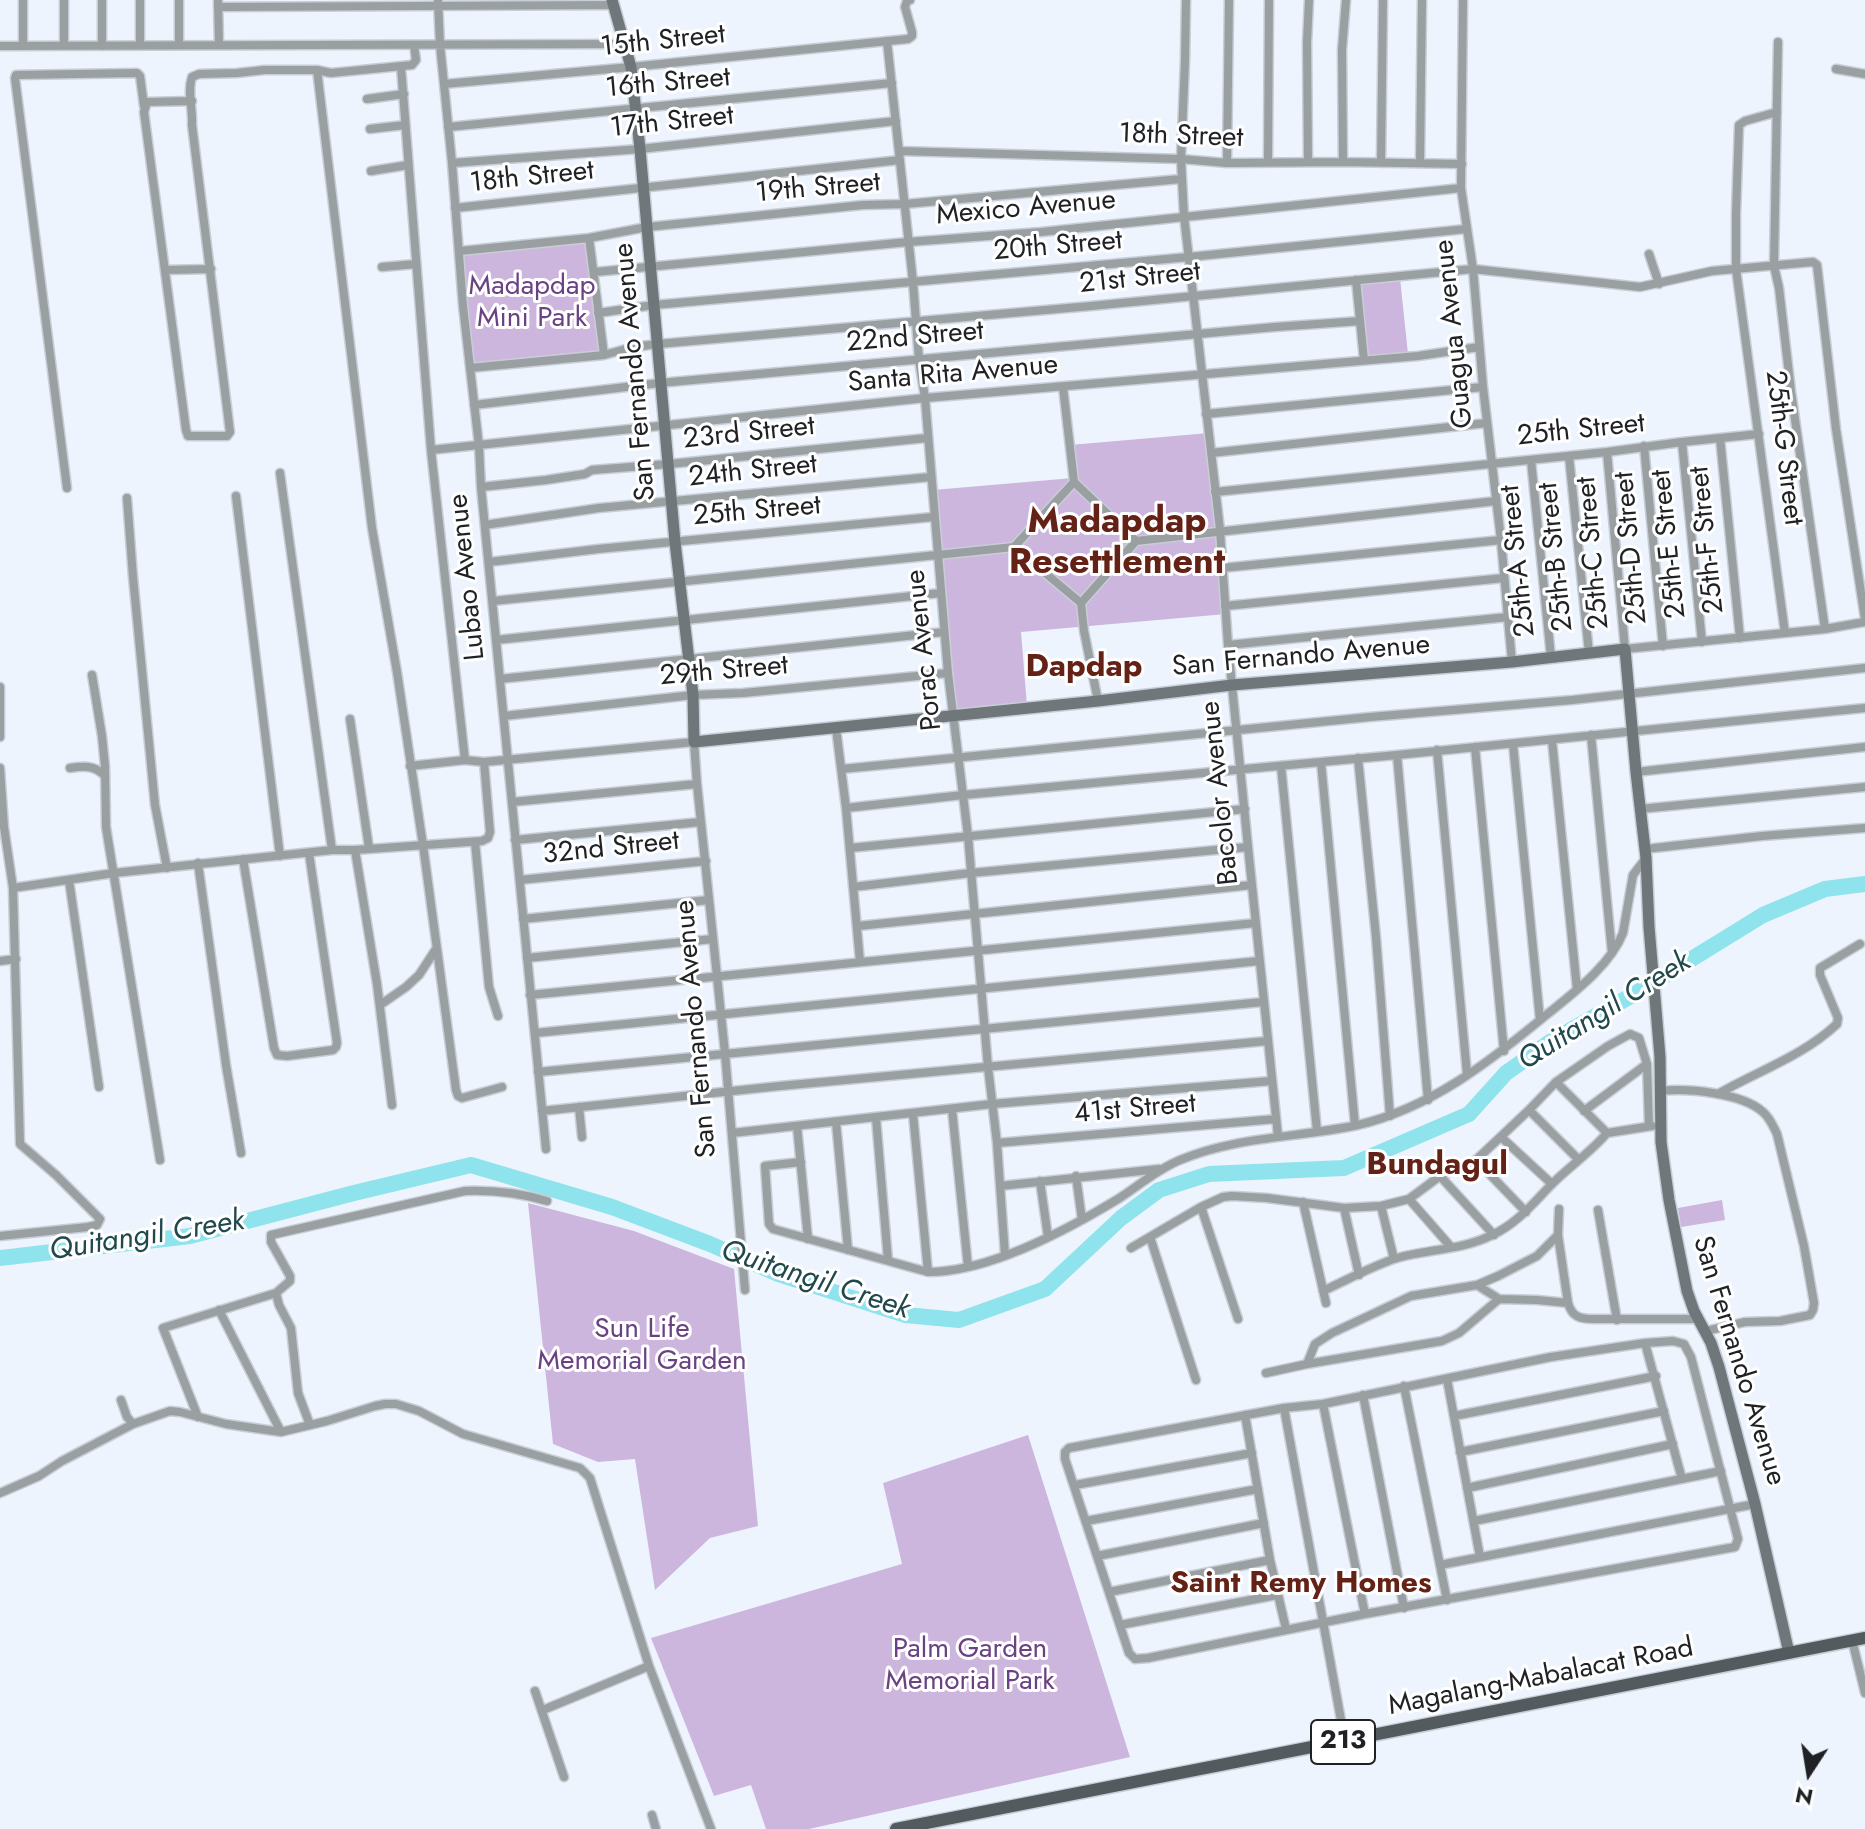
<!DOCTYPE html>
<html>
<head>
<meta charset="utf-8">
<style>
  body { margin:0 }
  #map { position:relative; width:1865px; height:1829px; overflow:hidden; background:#edf4fd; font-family:Jost,sans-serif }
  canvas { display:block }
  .north { position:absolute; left:1769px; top:1733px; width:80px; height:80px; -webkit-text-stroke:6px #fff; paint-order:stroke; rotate:192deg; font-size:22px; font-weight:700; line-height:32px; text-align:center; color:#1f2124 }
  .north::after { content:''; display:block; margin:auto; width:28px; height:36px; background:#1f2124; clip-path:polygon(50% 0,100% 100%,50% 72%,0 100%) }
</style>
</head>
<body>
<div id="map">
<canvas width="1865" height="1829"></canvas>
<div class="north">N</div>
</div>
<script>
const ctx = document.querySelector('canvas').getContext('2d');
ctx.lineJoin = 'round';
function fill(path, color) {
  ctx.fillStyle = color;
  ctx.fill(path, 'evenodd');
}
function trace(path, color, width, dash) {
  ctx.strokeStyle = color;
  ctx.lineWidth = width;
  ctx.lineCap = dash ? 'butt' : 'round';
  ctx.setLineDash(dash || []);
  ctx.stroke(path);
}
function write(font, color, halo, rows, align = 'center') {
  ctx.font = font + ' Jost,sans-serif';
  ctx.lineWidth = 6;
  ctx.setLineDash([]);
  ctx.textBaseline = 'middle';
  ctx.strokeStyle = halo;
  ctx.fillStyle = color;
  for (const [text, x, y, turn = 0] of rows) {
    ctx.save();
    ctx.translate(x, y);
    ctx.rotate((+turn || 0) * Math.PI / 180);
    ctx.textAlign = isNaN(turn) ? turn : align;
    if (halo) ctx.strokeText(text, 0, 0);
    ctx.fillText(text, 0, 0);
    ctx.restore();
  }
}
const green = new Path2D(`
  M589,238l15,117 -134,13 -10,-117z
  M1400,278l8,76 -41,4 -8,-76z
  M1209,433l17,181 -205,18 6,74 -74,6 -20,-222 140,-12 -3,-33z
  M1722,1200l3,20 -44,7 -3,-19z
  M528,1203l106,28 100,38 24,257 -48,12 -55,52 -20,-131 -37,3 -45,-18z
  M1028,1435l102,322 -321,72h-43l-15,-44 -37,11 -63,-158 251,-74 -19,-81z`);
const river = new Path2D(`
  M0,1258l190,-22 164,-43 117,-28 141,42 98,37 68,30 127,41 54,5 86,-31 76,-71 38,-28 50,-16 135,-6 125,-54 37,-41 44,-31 93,-53 120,-74 62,-26 40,-5`);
const minor = new Path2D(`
  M23,0v46
  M64,0v45
  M102,0v46
  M140,0v45
  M218,0l1,45
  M438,0l2,45 12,118 11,143 16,140 2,41 65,662
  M1186,0l-1,61 -4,98 3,57 36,314 8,115 20,202 30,289
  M1463,0l-2,188 12,81 10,118 18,153 11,122
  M218,7l396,-2
  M887,41l26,241 6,78 6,38 23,275 20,163 20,231 9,76 8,112
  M1778,42l-4,224 5,22 12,103 34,238
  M179,45v-45
  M414,45l2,15 -4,5 -81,8 -14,-3 55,458 25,144 26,173 33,245 2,6 4,2 40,-11
  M0,46l624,-2
  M401,67l30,383 34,310
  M1836,69l29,5
  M444,84l187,-17 277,-28 4,-3v-4l-7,-25 2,-6 3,-1
  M367,99l37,-5
  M192,101l-45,1 -3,10 42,318 2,6h39l3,-4 -38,-307c1,-16 -5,-33 0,-48l7,-3 38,-1 27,-3h53
  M1777,112l-32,9 -6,4 -3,89v55l49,364
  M448,127l444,-44
  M370,129l35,-4
  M899,151l282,8 46,4 116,-1 119,2
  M1268,162l1,-162
  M1308,162l-1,-119 2,-43
  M1343,162l-1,-112 4,-50
  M452,163l188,-14 256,-28
  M1227,163l2,-163
  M1381,163l2,-163
  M1420,163l2,-163
  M371,171l37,-6
  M455,208l445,-48
  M589,238l15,117
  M460,251l129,-13 58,-11 216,-22 42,-1 276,-25
  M1649,254l10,30
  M382,267l34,-3
  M165,270l46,-1
  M595,272l313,-30 133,-10 420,-44
  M1356,280l8,80
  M598,313l56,-8 535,-48 277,-28
  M470,368l134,-13 29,-8 25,-3 433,-38 382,-37 167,18 72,-16 101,-9 4,3 19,164 29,190
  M1063,387l11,95
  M474,405l186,-22 615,-56 85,-6
  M1206,414l277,-27
  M1720,438l20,200
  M1682,442l20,200
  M1644,446l19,200
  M431,450l494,-52 493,-42 61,-9
  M1607,452l18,197 200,-20 40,-7
  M1211,453l276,-30
  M1569,456l20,197
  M1531,460l20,197
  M280,473l52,377
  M481,487l65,-7 39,-6 7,-4 77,-6 258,-26
  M67,488l-52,-410 1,-3 121,-2 3,3 4,30
  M1215,492l392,-40 75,-10 77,-8
  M236,496l44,360
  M127,498l6,79 22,228 12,63
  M485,525l114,-17 332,-31
  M1014,547l67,56 55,-62 360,-40
  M489,562l109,-13 335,-32
  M1222,568l279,-28
  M493,601l521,-54 60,-65 62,59
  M1081,603l3,28 14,70
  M1225,606l279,-28
  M496,640l445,-47
  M1228,645l280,-28
  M92,675l10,61 3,30 1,61 54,333
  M500,679l444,-47
  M0,687v50
  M504,716l189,-21 50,-2 205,-20
  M350,719l19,129
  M836,728l10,80 14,154
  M1591,735l21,218
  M1552,740l25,249
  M1513,744l27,276
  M1475,747l29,304
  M1437,750l30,324
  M1397,755l31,345
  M1358,758l18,179 14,179
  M1321,762l34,363
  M410,766l55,-6 19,2 210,-20 3,42 28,269 20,237
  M1281,766l36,365
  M0,768l4,59 9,61 7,256 36,31 44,44 -3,6 -9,2 -88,9
  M70,768c13,-2 24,-3 34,7
  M842,769l528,-52 202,-17 293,-32
  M1636,772l229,-25
  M512,802l185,-18
  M846,808l117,-13 434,-40 468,-47
  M1640,809l225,-22
  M515,840l186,-18
  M475,842l14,145 9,29
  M850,848l395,-39
  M1645,849l117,-13 103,-8
  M355,850l22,134 15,121
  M243,859l31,189 3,7 10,1 46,-6 3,-3 1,-4 -28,-190
  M198,863l28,202 15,88
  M69,880l30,207
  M520,880l186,-19
  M853,887l118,-14 277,-26
  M13,888l101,-15 218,-23h23l127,-9 6,-3 2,-6 -6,-70
  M523,919l186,-19
  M858,926l394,-41
  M527,958l186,-19
  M0,961l16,-2
  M530,995l726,-72
  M380,1005l26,-18 13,-12 17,-26
  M535,1033l724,-72
  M538,1072l725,-70
  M1556,1082l51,51
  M1660,1091c28,-3 82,2 103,21 7,6 10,14 14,22l27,112 10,57 -1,7 -3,5 -30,6 -35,1 -39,9
  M1718,1094c40,-23 85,-38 119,-70l1,-6 -18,-43v-7l40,-24
  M579,1107l3,30
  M952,1109l16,158
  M1529,1110l50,50
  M542,1111l238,-25 487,-45
  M1584,1111l63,-47
  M913,1114l15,158
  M876,1118l12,142
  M836,1122l12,128
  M797,1126l11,113
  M732,1133l260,-29 279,-23
  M1501,1137l51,47
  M997,1143l279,-24
  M1476,1160l50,52
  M801,1162l-36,4 4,58 4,5 155,43c60,0 139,-42 190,-73 22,-14 38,-29 62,-39 58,-24 117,-22 178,-35 72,-17 130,-62 187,-109 27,-22 65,-50 78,-83l10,-58 13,-17
  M1076,1176l6,44
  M1440,1176l54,59
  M1040,1181l8,56
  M1000,1186l159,-17
  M1409,1199l42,48
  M1303,1202l23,101
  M1381,1206l13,53
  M1201,1207l37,112
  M1344,1208l15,67
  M1559,1209l-1,26 10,68c4,14 12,16 26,16h104
  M1598,1210l19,110
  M1150,1237l46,143
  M1131,1248l70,-41 22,-10 9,-1 35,2 77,10 37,-2 28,-7 31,-23 36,-16 53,-50 27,-28 52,-36 22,-12 9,4 8,26 2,62
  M1477,1285l22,14
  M1323,1291c24,-11 49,-25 74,-33 31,-9 66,-8 95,-23 25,-11 42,-33 61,-52 17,-17 38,-31 54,-50l45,-7
  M276,1293l14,-12v-5l-19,-34v-7l194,-44c28,-1 55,2 82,10
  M219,1310l62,122
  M1673,1341l11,3 7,13 47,182 -3,8 -370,67 -217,44 -13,1 -6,-6 -64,-194v-7l4,-4 215,-40 39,-4 228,-47 94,-14z
  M1645,1343l37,136
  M1307,1364l8,-20 17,-11 79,-37 66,-11 21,-9 39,-20 21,-21
  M1266,1373l41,-9 135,-23 17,-8 40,-34 38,1 31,3
  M1447,1379l33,178
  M1404,1386l43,214
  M1363,1395l41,213
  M121,1400l6,17 6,7
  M1323,1404l42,210
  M1284,1408l61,334
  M1245,1415l25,145 16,69
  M1454,1416l202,-40
  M198,1417l-35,-89 113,-35 3,12 12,23 7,65 12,32
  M1460,1452l204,-41
  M1075,1485l177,-32
  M1467,1488l206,-44
  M0,1493l39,-17 23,-15 71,-37 37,-13 10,1 46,12 55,8 46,-11 48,-15 10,-2h11l23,7 44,23 117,34 10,10 59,188 62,163
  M1086,1521l172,-32
  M1474,1521l247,-50
  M1097,1556l167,-33
  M1440,1565l315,-61
  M1109,1592l161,-32
  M1120,1625l157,-30
  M1852,1640l13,53
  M535,1691l29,86
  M543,1710l106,-44
  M652,1815l4,14`);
const secondary = new Path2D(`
  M612,0l19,67 9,82 35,393 18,153 1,47 404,-41 134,-16 280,-23 113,-13 11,123 10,86 3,69 11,130 1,85 8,58 18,91 7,20 17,32 8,24 36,137 34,149`);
const primary = new Path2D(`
  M896,1829l969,-191`);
const shields = [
  [1343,1742,64]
];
const shieldNames = [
  ["213",1343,1742]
];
const streetNames = [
  ["15th Street",663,42,-6],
  ["16th Street",668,84,-5],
  ["17th Street",672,123,-6],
  ["18th Street",1181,137,2],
  ["18th Street",532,178,-6],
  ["19th Street",818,189,-5],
  ["Mexico Avenue",1026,209,-5],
  ["20th Street",1058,247,-5],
  ["21st Street",1140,279,-6],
  ["Guagua Avenue",1455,334,-96],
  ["22nd Street",915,338,-5],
  ["San Fernando Avenue",636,372,-95],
  ["Santa Rita Avenue",953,375,-5],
  ["25th Street",1581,431,-6],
  ["23rd Street",749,434,-6],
  ["25th-G Street",1783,448,83],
  ["24th Street",753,472,-6],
  ["25th Street",757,512,-5],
  ["25th-F Street",1708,540,-96],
  ["25th-E Street",1670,544,-96],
  ["25th-D Street",1632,548,-95],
  ["25th-C Street",1594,553,-95],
  ["25th-B Street",1557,557,-96],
  ["25th-A Street",1519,561,-96],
  ["Lubao Avenue",468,577,-96],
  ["Porac Avenue",925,650,-96],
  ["San Fernando Avenue",1301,657,-5],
  ["29th Street",724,672,-5],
  ["Bacolor Avenue",1221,793,-96],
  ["32nd Street",611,849,-6],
  ["San Fernando Avenue",697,1029,-95],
  ["41st Street",1135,1110,-5],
  ["San Fernando Avenue",1738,1361,73],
  ["Magalang-Mabalacat Road",1541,1678,-11]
];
const parkNames = [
  ["Madapdap",532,287],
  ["Mini Park",532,319],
  ["Sun Life",642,1330],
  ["Memorial Garden",642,1362],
  ["Palm Garden",970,1650],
  ["Memorial Park",970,1682]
];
const waterNames = [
  ["Quitangil Creek",1605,1012,-32],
  ["Quitangil Creek",147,1237,-9],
  ["Quitangil Creek",815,1281,18]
];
const neighbourhoodNames = [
  ["Saint Remy Homes",1301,1585]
];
const quarterNames = [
  ["Dapdap",1084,668],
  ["Bundagul",1437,1166]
];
const districtNames = [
  ["Madapdap",1117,523],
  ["Resettlement",1117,564]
];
fill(green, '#cdb6de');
trace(river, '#8fe3ec', 16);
trace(minor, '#c8ced6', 11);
trace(secondary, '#c8ced6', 14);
trace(primary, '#c8ced6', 15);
trace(minor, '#9a9fa1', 8);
trace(secondary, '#70777a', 11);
trace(primary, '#535b5f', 12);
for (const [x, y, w] of shields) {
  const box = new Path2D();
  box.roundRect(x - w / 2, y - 22, w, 44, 6);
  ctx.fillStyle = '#fff';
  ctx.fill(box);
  trace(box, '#1f2124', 2);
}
write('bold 26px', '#1f2124', null, shieldNames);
write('28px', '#1f2124', '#fff', streetNames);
write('28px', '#6a4283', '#fff', parkNames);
write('italic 30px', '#21484c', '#fff', waterNames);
write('bold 30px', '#642116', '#fff', neighbourhoodNames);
write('bold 32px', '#642116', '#fff', quarterNames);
write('bold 36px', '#642116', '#fff', districtNames);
</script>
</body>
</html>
